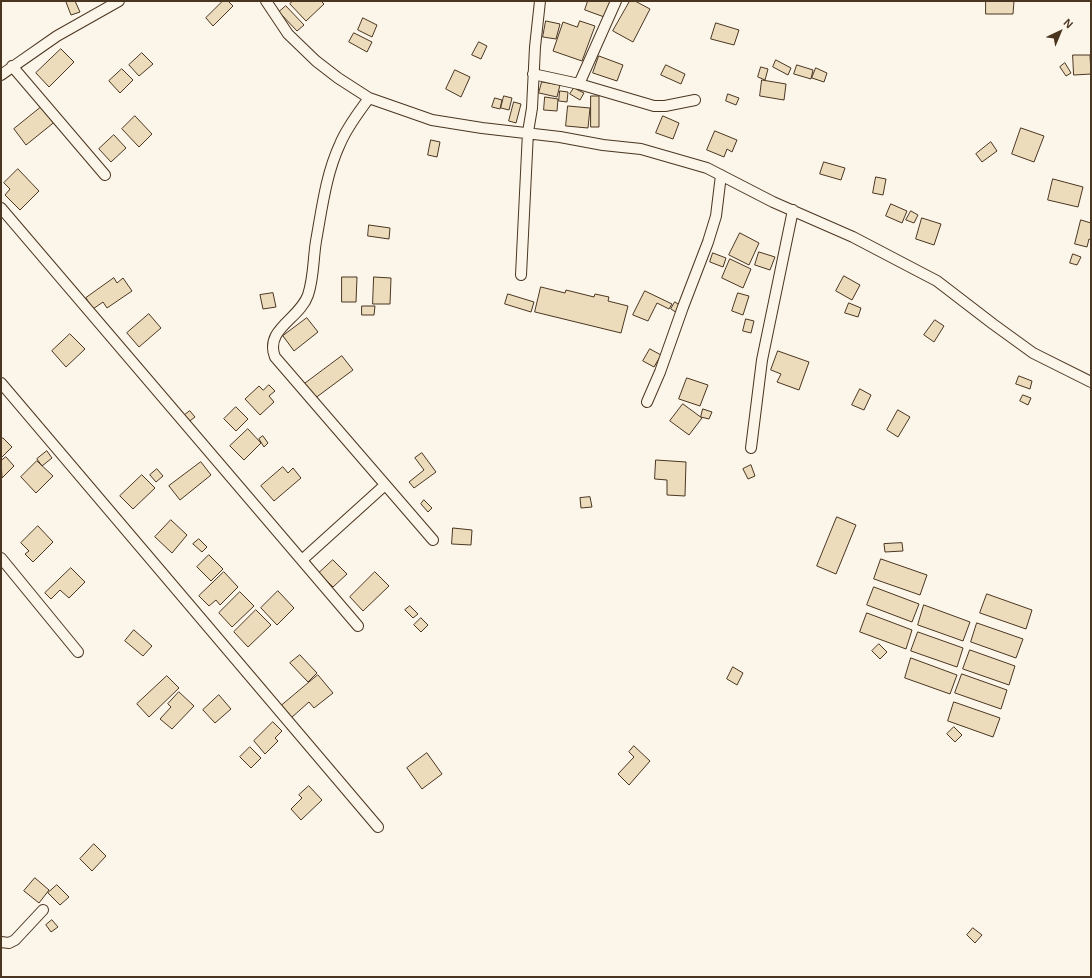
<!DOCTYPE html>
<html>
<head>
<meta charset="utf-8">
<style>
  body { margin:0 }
  #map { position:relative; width:1092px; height:978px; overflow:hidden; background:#fbf6e9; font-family:Helvetica,sans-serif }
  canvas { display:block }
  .frame { position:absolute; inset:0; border:2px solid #4a3520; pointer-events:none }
  .north { position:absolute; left:1040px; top:12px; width:40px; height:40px; -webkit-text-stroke:3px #fbf6e9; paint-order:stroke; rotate:44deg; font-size:11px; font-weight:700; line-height:16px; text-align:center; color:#4a3520 }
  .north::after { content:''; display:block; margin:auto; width:14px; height:18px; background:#4a3520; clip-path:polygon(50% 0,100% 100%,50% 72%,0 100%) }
</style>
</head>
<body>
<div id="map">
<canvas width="1092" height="978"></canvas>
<div class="frame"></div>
<div class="north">N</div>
</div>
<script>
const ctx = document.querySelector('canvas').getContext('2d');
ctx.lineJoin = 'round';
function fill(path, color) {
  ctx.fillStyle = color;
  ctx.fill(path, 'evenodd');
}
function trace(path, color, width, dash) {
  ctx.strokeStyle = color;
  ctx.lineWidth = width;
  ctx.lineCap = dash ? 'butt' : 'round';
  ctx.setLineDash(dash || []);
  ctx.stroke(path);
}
const building = new Path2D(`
  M70,1h5l5,11 -9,3 -5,-13z
  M223,1h5l5,5 -20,20 -7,-8z
  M293,1h28l3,3 -18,17 -16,-17z
  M588,1h25l-6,17 -22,-8z
  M630,1h5l15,8 -17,33 -20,-11z
  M986,1h28l-1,13h-27z
  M286,6l18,19 -7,6 -18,-19z
  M363,18l14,7 -5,12 -14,-7z
  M546,21l14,3 -4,15 -13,-2z
  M580,21l15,5 -13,35 -29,-10 10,-29 14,5z
  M716,23l23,7 -5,15 -23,-6z
  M354,33l18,9 -5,10 -18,-10z
  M479,42l8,4 -6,13 -9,-4z
  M61,49l13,13 -25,25 -13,-14z
  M142,53l11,11 -14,12 -10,-11z
  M1073,55h17l1,19 -17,1z
  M599,56l24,9 -6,16 -24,-8z
  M776,60l15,8 -3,7 -15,-8z
  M1065,63l6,10 -5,3 -6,-9z
  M666,65l19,9 -4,10 -20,-9z
  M797,65l16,5 -2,9 -17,-5z
  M761,67l7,2 -3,11 -7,-3z
  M816,68l11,5 -3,9 -12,-4z
  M122,69l11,11 -13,13 -11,-12z
  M455,70l15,7 -9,20 -15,-8z
  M762,80l24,4 -2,16 -24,-4z
  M542,82l18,3 -3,12 -18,-4z
  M574,88l10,5 -4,7 -10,-6z
  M560,91l8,1 -1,10 -8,-1z
  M728,94l11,4 -3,7 -10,-4z
  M504,96l8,2 -3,12 -8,-2z
  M591,96h8v31h-8z
  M545,97l13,2 -1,12 -13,-1z
  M495,98l7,2 -2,9 -8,-2z
  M514,102l7,2 -5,19 -7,-2z
  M45,104l12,16 -31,25 -12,-16z
  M568,106l22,2 -2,20 -22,-2z
  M135,116l17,18 -13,13 -17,-18z
  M663,116l16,7 -6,16 -17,-6z
  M1021,128l23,8 -10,26 -22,-8z
  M715,131l22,9 -5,12 -5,-3 -3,8 -17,-7z
  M114,135l12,13 -15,14 -12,-13z
  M431,140l9,2 -3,15 -9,-2z
  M991,142l6,9 -15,11 -6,-8z
  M824,162l21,6 -4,12 -21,-6z
  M18,169l21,22 -19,19 -15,-15 5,-6 -6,-6z
  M876,177l10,2 -3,16 -10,-2z
  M1053,179l30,8 -5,20 -30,-7z
  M891,204l16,7 -5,12 -16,-7z
  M911,211l7,4 -4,8 -8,-3z
  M922,218l19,6 -7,21 -18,-6z
  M1081,220l10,3v17l-2,-1 -2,8 -12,-3z
  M369,225l21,3 -1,11 -21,-3z
  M740,233l19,10 -10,22 -20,-10z
  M759,252l16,5 -5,13 -15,-5z
  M713,253l13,5 -3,9 -13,-5z
  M1073,254l8,3 -4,8 -7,-2z
  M730,259l21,10 -8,19 -21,-10z
  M844,276l16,9 -8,15 -16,-9z
  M342,277h15l-1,25h-14z
  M374,277l17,1 -1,26h-17z
  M114,278l3,5 6,-5 9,13 -25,17 -4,-6 -10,7 -7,-11z
  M541,287l24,6 1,-3 28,7 1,-3 14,3 -1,4 20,5 -7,27 -86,-21z
  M645,291l27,13 -3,5 -12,-6 -9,18 -15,-6z
  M273,293l3,14 -13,2 -3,-14z
  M738,293l11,3 -6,19 -11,-4z
  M508,294l26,8 -3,10 -26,-8z
  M675,302l6,4 -4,7 -6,-4z
  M849,303l12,5 -3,9 -13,-4z
  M362,306h13l-1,9h-12z
  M149,314l12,14 -22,19 -12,-14z
  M307,318l11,14 -24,19 -11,-15z
  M746,319l8,2 -3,12 -8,-2z
  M935,320l9,6 -10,16 -10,-7z
  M70,334l15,15 -19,18 -14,-16z
  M650,349l11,6 -7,12 -11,-6z
  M778,351l31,11 -10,28 -22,-8 4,-8 -10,-4z
  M342,356l11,14 -39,29 -11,-14z
  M1019,376l13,5 -2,8 -14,-5z
  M687,378l21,7 -8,21 -21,-7z
  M269,385l6,6 -6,5 5,6 -14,13 -15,-16 14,-13 4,4z
  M860,389l11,6 -7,15 -12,-5z
  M1023,395l8,3 -3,7 -8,-4z
  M683,404l19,14 -13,17 -19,-14z
  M236,407l12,12 -12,12 -12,-12z
  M703,409l9,3 -3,7 -8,-2z
  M898,410l12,7 -12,20 -11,-7z
  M190,411l5,6 -8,6 -5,-6z
  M248,429l13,14 -17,17 -14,-14z
  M263,436l5,7 -4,4 -5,-8z
  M3,438l9,9 -11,11v-18z
  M47,451l5,7 -10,8 -5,-7z
  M422,453l14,19 -22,16 -5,-6 15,-12 -9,-12z
  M6,457l8,9 -12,12 -1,-17z
  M656,460l30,2 -1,34 -18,-1v-15l-12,-1z
  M37,461l16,15 -17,17 -15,-16z
  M201,462l10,13 -31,25 -11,-14z
  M751,465l4,11 -7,3 -5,-10z
  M283,467l5,6 5,-5 8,10 -27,23 -13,-15z
  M157,469l6,7 -7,6 -6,-7z
  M142,475l13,13 -22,21 -13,-13z
  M590,497l2,10 -11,1 -1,-10z
  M424,500l8,8 -4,4 -7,-8z
  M837,517l19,8 -20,49 -19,-8z
  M171,520l16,15 -15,18 -17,-16z
  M38,526l15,16 -20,20 -8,-8 4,-3 -8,-8z
  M453,528l19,2 -1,15 -19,-1z
  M199,539l8,8 -5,5 -9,-8z
  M902,543l1,8 -18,1 -1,-8z
  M209,555l14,14 -12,12 -14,-14z
  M881,559l46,16 -7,20 -46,-16z
  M333,560l14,14 -14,13 -14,-14z
  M71,568l14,14 -16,16 -9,-8 -9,9 -6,-6z
  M224,572l14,15 -18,18 -4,-5 -7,6 -10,-10z
  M375,572l14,14 -26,25 -13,-14z
  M874,587l45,17 -7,18 -45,-17z
  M278,591l16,17 -17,17 -16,-17z
  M240,592l14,14 -22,21 -13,-14z
  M987,594l45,16 -6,19 -46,-16z
  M924,605l46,17 -7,19 -45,-16z
  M410,606l8,8 -5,4 -8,-8z
  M256,610l15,15 -23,22 -14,-15z
  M867,613l45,17 -6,19 -46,-17z
  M421,618l7,7 -7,7 -7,-7z
  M977,623l46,16 -7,19 -45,-16z
  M134,630l18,16 -9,10 -18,-15z
  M918,632l45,16 -6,19 -46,-16z
  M879,644l8,8 -7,7 -8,-8z
  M970,650l45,16 -6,19 -46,-16z
  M300,655l17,18 -9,9 -18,-19z
  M911,658l46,17 -7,19 -45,-16z
  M733,667l10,6 -6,12 -10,-6z
  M962,674l45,16 -6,19 -46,-16z
  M318,675l15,18 -19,15 -5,-6 -18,16 -10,-12z
  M167,676l12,12 -30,29 -12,-13z
  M179,692l15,14 -22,23 -12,-10 11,-12 -3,-3z
  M219,695l12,14 -16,14 -12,-13z
  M954,702l46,16 -7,19 -45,-16z
  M273,722l9,9 -7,7 3,3 -13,13 -11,-13z
  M954,727l8,8 -7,7 -8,-8z
  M634,746l16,15 -21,24 -11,-11 16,-17 -5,-5z
  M250,747l11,11 -10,10 -11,-11z
  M427,753l15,21 -20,15 -15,-21z
  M309,786l13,14 -21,20 -10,-11 11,-11 -3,-3z
  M94,844l12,12 -14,15 -12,-12z
  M35,878l14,12 -10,13 -15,-12z
  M57,885l12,12 -9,8 -12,-12z
  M52,920l6,7 -7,5 -5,-7z
  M973,928l9,7 -7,8 -8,-8z`);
const street = new Path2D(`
  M266,1l22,33 28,27 22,17 31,20 63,22 50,8 78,9 43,8 38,4 66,19 66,34 80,35 84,44 56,43 40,29 58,29
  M12,66l93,109
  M533,74l46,10 37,-83
  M1,75l56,-39 62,-35
  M579,84l75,22h11l30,-6
  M369,98c-10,14 -22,29 -29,46 -14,30 -18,64 -24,97 -3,18 -2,36 -8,54 -8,24 -44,34 -33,62l158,183
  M1,208l357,418
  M521,275l7,-143 4,-24 3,-61 5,-46
  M1,383l377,444
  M647,402l13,-30 23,-65 25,-65 8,-26 5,-41
  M751,448l11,-88 31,-150
  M1,558l77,94
  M302,560l83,-75
  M1,942l8,1 6,-3 28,-30`);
fill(building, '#ecdcbc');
trace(building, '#4a3520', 1);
trace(street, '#4a3520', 12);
trace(street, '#fbf6e9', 10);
</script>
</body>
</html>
